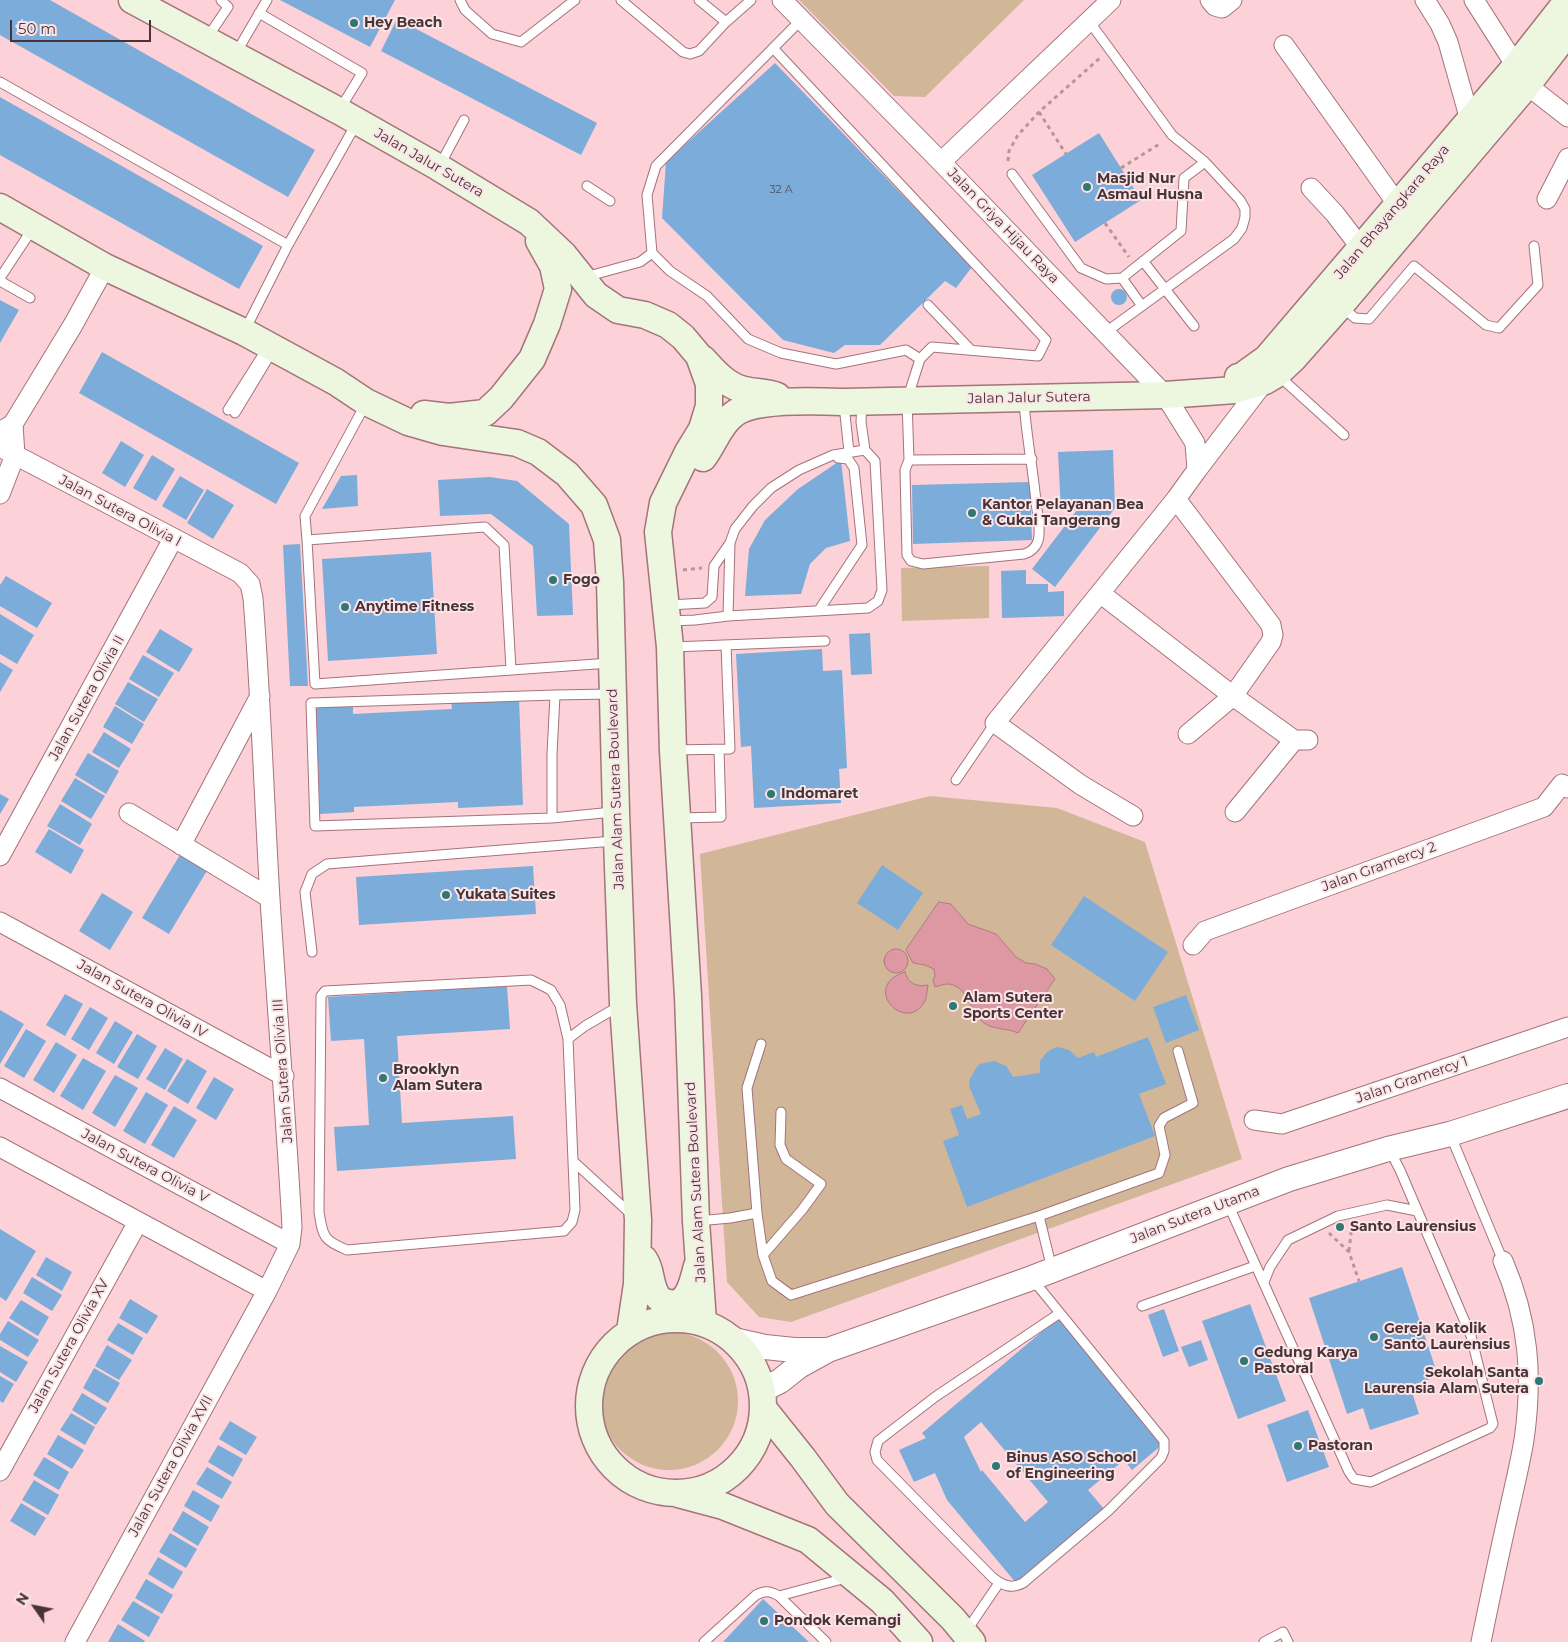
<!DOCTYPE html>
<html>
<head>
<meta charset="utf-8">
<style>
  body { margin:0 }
  #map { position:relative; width:1568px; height:1642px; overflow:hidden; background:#fcd1d7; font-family:Montserrat,sans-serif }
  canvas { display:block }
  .north { position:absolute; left:10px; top:1582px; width:50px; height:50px; -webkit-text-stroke:4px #fbe4e7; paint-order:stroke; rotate:303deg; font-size:14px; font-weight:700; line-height:20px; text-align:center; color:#483336 }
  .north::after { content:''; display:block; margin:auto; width:18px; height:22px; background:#483336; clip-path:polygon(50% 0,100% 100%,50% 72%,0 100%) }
  .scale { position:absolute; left:10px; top:20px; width:141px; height:22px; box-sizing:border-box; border:2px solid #483336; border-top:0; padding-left:6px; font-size:15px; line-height:18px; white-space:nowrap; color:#483336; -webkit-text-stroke:4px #fbe4e7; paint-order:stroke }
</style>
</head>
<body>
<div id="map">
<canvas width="1568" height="1642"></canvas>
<div class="north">N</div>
<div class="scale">50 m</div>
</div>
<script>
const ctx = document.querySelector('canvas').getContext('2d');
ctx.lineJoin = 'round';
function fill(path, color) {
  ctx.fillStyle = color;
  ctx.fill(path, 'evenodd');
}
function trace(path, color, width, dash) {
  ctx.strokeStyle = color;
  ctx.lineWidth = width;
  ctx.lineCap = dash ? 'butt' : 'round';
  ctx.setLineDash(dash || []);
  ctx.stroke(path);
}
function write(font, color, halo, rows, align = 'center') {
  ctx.font = font + ' Montserrat,sans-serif';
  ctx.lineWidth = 4;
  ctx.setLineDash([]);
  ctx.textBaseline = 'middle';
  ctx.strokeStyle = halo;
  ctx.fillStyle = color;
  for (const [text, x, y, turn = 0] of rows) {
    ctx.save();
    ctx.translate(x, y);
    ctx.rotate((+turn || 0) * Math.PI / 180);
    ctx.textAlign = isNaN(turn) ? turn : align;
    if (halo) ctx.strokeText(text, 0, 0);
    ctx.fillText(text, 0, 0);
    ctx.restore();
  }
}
const green = new Path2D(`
  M799,0h225l-99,97 -31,-1z
  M989,566v52l-87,3 -1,-53z
  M930,796l127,12 88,34 97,317 -451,163 -32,-5 -32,-35 -27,-428z
  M600 1401a69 69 0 1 1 138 0a69 69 0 1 1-138 0Z`);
const water = new Path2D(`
  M939,902l12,2 17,20 28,10 20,23 10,6 9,1 12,5 8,10 -37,54c-10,-5 -24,-3 -34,-10 -14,-9 -16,-39 -37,-39 -3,0 -9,2 -12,3l-2,-7 2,-4 -1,-7 -9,-4 -12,-2 -7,-13z
  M884 961a12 12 0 1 1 24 0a12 12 0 1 1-24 0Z
  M905,972c3,12 12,15 23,13 -1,5 -1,12 -3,16 -19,35 -66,-15 -20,-29z`);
const building = new Path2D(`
  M0,0h50l265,150 -27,47 -288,-162z
  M280,0h115l-25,47z
  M397,19l200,104 -16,32 -200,-104z
  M775,63l197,204 -16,21 -11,-7 -65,64h-35l-11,8 -51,-13 -121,-122 4,-56z
  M0,97l263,149 -24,43 -239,-134z
  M1099,133l42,67 -66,42 -43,-67z
  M1111 297a8 8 0 1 1 16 0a8 8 0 1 1-16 0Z
  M0,300l19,10 -19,33z
  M102,352l197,111 -23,41 -197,-111z
  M121,441l23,14 -19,32 -23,-14z
  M1113,450l2,58 -60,79 -23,-18 45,-59 -16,1 -3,-59z
  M152,455l23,14 -19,32 -23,-13z
  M841,460l9,81 -24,7 -16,16 -9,30 -56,2 4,-47 16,-29 33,-31z
  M357,475l1,31 -36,3 19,-33z
  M180,476l24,14 -18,30 -24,-14z
  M490,477l27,4 52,43 4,91 -36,1 -4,-70 -42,-32 -51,2 -2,-36z
  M1030,482l2,58 -119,4 -1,-59z
  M207,489l27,16 -21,34 -26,-16z
  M300,544l8,142h-18l-7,-141z
  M431,552l6,102 -109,7 -6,-102z
  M1026,570v14h22v8l16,-1v25l-62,2 -1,-47z
  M6,576l46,27 -15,25 -37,-22v-21z
  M0,614l34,21 -17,29 -17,-10z
  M160,629l33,20 -14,23 -33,-20z
  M870,633l2,41 -21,1 -2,-41z
  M822,649l1,22 19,-1 5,98 -8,1 2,34 -87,5 -3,-62 -10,1 -5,-93z
  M143,655l31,18 -15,24 -30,-18z
  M0,662l13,8 -13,22z
  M128,682l30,17 -14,23 -29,-18z
  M519,698l4,107 -65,3v-6l-104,5v5l-34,2 -4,-107 37,-1v8l99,-5 -1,-8z
  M115,706l29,18 -12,20 -29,-17z
  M104,732l27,17 -12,19 -27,-16z
  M88,753l31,18 -13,23 -31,-19z
  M75,778l30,18 -14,23 -30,-18z
  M0,794l9,5 -9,15z
  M60,804l32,20 -12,21 -33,-19z
  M49,829l35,21 -13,24 -36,-22z
  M181,853l27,16 -39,65 -27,-16z
  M882,865l41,28 -25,37 -41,-27z
  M533,866l3,48 -177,11 -3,-48z
  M102,893l31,19 -23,38 -31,-19z
  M1084,896l84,56 -33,49 -84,-56z
  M507,986l3,43 -113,7 5,87 111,-7 3,43 -179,12 -3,-44 35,-2 -5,-86 -33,2 -3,-44z
  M65,994l18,10 -18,32 -19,-11z
  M1186,995l13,35 -33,13 -13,-36z
  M90,1007l18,11 -19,32 -18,-11z
  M0,1010l24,14 -24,40z
  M115,1021l18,11 -19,32 -18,-11z
  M26,1029l20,12 -22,37 -20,-12z
  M137,1034l20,12 -19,33 -21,-12z
  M1148,1037l18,47 -27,10 16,42 -188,71 -24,-66 16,-6 -9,-26 12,-4 5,14 14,-5 -12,-28 1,-7 6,-11 4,-4 14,-3 12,5 7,11 27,-4v-12l7,-9 5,-3 6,-2 11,3 9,8 16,-6 2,5z
  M56,1042l21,13 -23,38 -21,-13z
  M165,1048l18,11 -18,31 -19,-11z
  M83,1058l23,13 -23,39 -23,-14z
  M187,1059l20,12 -19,33 -21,-13z
  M115,1075l23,13 -23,39 -23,-14z
  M214,1077l20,12 -18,31 -20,-12z
  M146,1092l22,13 -23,39 -22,-13z
  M174,1106l23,14 -23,38 -23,-13z
  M0,1229l36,22 -30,50 -6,-4z
  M46,1257l26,15 -10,19 -26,-16z
  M1402,1267l36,109 -28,10 9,28 -49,16 -7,-22 -16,6 -38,-116z
  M32,1277l30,18 -10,16 -29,-18z
  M130,1299l28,17 -11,18 -28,-16z
  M21,1300l28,17 -11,19 -29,-18z
  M1250,1304l36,97 -48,18 -36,-98z
  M1164,1309l15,42 -16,6 -15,-42z
  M1058,1318l105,126 -31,26 -8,-10 -36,30 16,19 -88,74 -69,-83 -12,-27 -21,9 -15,-32 27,-12 -4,-5zM981,1422l67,80 -23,20 -43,-52 -1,2 -17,-35z
  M8,1321l31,19 -11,17 -28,-17v-6z
  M118,1323l25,15 -10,17 -26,-15z
  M1201,1340l7,20 -19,7 -8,-20z
  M107,1345l25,15 -13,20 -24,-14z
  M0,1346l28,16 -12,20 -16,-10z
  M94,1368l26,15 -12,20 -25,-15z
  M0,1376l14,8 -11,19 -3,-2z
  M82,1393l25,15 -11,17 -24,-15z
  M1308,1410l21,57 -42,15 -20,-57z
  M71,1413l24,14 -10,18 -25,-15z
  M230,1421l27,16 -11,18 -27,-16z
  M58,1435l26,15 -12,19 -25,-15z
  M218,1445l25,14 -10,18 -25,-15z
  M44,1457l25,15 -10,18 -26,-15z
  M207,1467l25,15 -10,17 -26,-15z
  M34,1480l25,15 -11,20 -26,-15z
  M193,1490l27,16 -9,16 -27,-16z
  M21,1503l25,15 -11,18 -25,-15z
  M183,1511l26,16 -11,19 -26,-16z
  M170,1533l27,16 -11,19 -27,-16z
  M158,1557l25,15 -10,17 -25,-15z
  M146,1579l27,16 -11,19 -27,-16z
  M763,1599l46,43h-86z
  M133,1601l27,16 -11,20 -28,-17z
  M118,1624l27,17 -1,1h-36z`);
const path = new Path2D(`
  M1039,112l27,42
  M1008,161l1,-10 9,-16 21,-23 61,-54
  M1121,168l40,-25
  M1105,223l24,34
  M683,570l19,-2
  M1329,1233l20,19 10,29
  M1349,1251l3,-26`);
const service = new Path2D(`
  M460,0l5,10 27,24 29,8 54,-42
  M621,0l62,52 7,2 9,-3 27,-29 25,-22
  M699,0l27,22
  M259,13l103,60 -22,36
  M801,20l-145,146 -9,29 5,58 18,18 37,25 41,43 33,14 55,11 70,-14 14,9
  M1089,21l83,114 33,27 35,38 5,9v8l-3,11 -8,11 -128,93
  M207,38l21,-31 -7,-7
  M773,48l273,292 -8,16 -106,-9 -12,12 -13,41 2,60 -4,10 2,85 4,6 12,3 101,-10c10,-3 15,-11 15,-20 1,-10 -2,-22 -3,-32 -3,-34 -10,-67 -12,-101
  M236,53l31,-53
  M0,82l288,163
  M440,165l24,-45
  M1012,174l69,94 25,11 16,-1
  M587,186l23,15
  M1143,261l51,65
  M585,277l55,-15 12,-9
  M0,278l33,-50
  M0,281l30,17
  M928,305l43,45
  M1142,306l-20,-28 59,-47 3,-53 21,-16
  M1342,307l13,11 14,1 45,-53 72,59 13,3 39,-43 -4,-39
  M245,330l43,-85 68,-121
  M1279,376l65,59
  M862,403l-1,19 4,28 10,11 7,129 -4,11 -10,7 -140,8 2,-73 5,-14 18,-23 18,-18 28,-18 34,-15 32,-5
  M844,405l5,47
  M228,410l40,-63
  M235,413l38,-63
  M909,460l123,-1
  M307,540l-2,-24 60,-111
  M669,605l36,-2 7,-6 2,-31 16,-23
  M819,610l43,-65 -8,-77 -6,-9 -10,-1
  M669,621l26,-1 33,-4
  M673,647l152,-6
  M511,670l-7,-125 -19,-18 -178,13 8,144 295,-21
  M555,695l55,-1
  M675,750l55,-1 -4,-104
  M956,780l39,-57
  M552,818l-237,8 -4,-123 244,-8 -3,59v64l61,-6
  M680,818l41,-1 -2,-67
  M312,952l-7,-60 7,-18 15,-10 287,-23
  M568,1039l-8,-34 -9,-15 -20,-10 -206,11 -4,5 -2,216c4,25 4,28 28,38l217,-19 8,-9 3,-12 -7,-171 17,-13 36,-21
  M761,1044l-14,44 10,125 6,42 9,26 19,14 248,-79 120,-43 6,-18 -6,-29 5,-8 29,-15 -15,-52
  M1450,1134l53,127
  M573,1161l59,54
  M1228,1204l121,268 5,7 17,3 119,-54 3,-4 -22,-88 -71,-166 -11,-21
  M1039,1216l13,53
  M698,1221l32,-3 27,-5
  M763,1255l39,-45 19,-26 -35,-25 -6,-14 1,-33
  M1033,1280l27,33
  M1264,1282l6,-15 18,-27 50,-24 49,-11 30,6
  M1142,1306l113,-40
  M1060,1313l104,128v10l-3,7 -53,53 -85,72c-12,6 -19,3 -30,-5l-116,-118 -2,-8 3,-11 57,-44z
  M779,1596l67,-18
  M967,1630l32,-47
  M704,1642l52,-47c9,-5 14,-4 23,1l47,46
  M1264,1642l19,-10 5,10`);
const minor = new Path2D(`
  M782,0l159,162 224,233 30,48 2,27
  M1210,0l5,6 7,2 10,-8
  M1425,0l15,24 8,18 22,78
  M1474,0l42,66
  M1284,45l114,160
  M1527,85l41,32
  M941,162l170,-162
  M1311,188l24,26 26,34
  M1547,199l21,-41
  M0,432l13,-8 60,-99 32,-58
  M0,447l240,126 10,11 3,14c8,100 11,201 17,301 7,110 16,219 22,328l-2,17 -23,47 -192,351
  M0,494l15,-39 -2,-31
  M1176,499l95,126 2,10 -2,7 -38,54 -45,38
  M1100,593l133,103 61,44h14
  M1235,812l59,-72
  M129,813l141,85
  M1133,816l-52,-31 -86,-62 181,-224 21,-29 68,-89
  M181,845l79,-149
  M0,856l173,-317
  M0,922l284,154
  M1193,945l12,-14 339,-124 18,-23 6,4
  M0,1088l290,156
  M1254,1120l28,4 286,-97
  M0,1147l267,144
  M0,1471l138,-249
  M1481,1642c9,-44 18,-87 28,-131 5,-23 11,-47 15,-71 9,-64 5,-119 -21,-179`);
const tertiary = new Path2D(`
  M734,1340l31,7 29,3h33
  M762,1390l18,-9 19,-15 29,-16 204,-72 257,-99 99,-30 62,-15 118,-38`);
const secondary = new Path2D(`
  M132,0l207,111 99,56 91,55 35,33 32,40 22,15 27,5 23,10 15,12 16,19 10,28v22l-7,23 -14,23 -25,51 -5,29 12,115 3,104 15,245 8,225 7,101
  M0,207l105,60 139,65 92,50 30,20 42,20 35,10 74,11 21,9 29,22 27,31 13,35 3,42 6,230 7,192 15,216 -1,64 -7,47
  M703,359c11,12 22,25 38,30 12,4 24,2 36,7
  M1238,377l4,-1 25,-18 249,-292 52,-66
  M424,414l25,3 36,-4 16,-15 31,-39 15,-35 11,-35 -5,-23 -14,-25
  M703,458c11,-14 16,-33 31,-44 20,-16 83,-13 110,-12l321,-7 70,-5 30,-9 12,-7 17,-16 46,-52 187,-221 41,-53
  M644,1259c8,12 5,21 11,33 2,6 8,10 14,11 20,4 24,-23 28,-37
  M589 1406a87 87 0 1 1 174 0a87 87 0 1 1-174 0Z
  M763,1408l40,50 34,46 116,115 19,23
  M678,1494l45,12 85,34 74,61 37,41`);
const markers = [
  [354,23,5,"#307873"],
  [1087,187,5,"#307873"],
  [972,513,5,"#307873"],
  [553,580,5,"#307873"],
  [345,607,5,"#307873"],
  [771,794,5,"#307873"],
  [446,895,5,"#307873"],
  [953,1006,5,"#307873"],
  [383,1078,5,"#307873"],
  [1340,1227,5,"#307873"],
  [1374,1337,5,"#307873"],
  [1244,1361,5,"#307873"],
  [1539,1381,5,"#307873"],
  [1298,1446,5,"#307873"],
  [996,1466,5,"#307873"],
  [764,1621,5,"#307873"]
];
const numberNames = [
  ["32 A",781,190]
];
const poiNames = [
  ["Hey Beach",364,23],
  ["Masjid Nur",1097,179],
  ["Asmaul Husna",1097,195],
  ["Kantor Pelayanan Bea",982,505],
  ["& Cukai Tangerang",982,521],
  ["Fogo",563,580],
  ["Anytime Fitness",355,607],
  ["Indomaret",781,794],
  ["Yukata Suites",456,895],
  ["Alam Sutera",963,998],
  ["Sports Center",963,1014],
  ["Brooklyn",393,1070],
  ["Alam Sutera",393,1086],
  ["Santo Laurensius",1350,1227],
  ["Gereja Katolik",1384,1329],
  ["Santo Laurensius",1384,1345],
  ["Gedung Karya",1254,1353],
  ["Pastoral",1254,1369],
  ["Sekolah Santa",1529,1373,"right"],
  ["Laurensia Alam Sutera",1529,1389,"right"],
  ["Pastoran",1308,1446],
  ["Binus ASO School",1006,1458],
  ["of Engineering",1006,1474],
  ["Pondok Kemangi",774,1621]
];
const streetNames = [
  ["Jalan Jalur Sutera",429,163,30],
  ["Jalan Bhayangkara Raya",1392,212,-50],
  ["Jalan Griya Hijau Raya",1003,226,46],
  ["Jalan Jalur Sutera",1029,398,-1],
  ["Jalan Sutera Olivia I",120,511,28],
  ["Jalan Sutera Olivia II",87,698,-61],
  ["Jalan Alam Sutera Boulevard",616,789,-92],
  ["Jalan Gramercy 2",1379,867,-20],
  ["Jalan Sutera Olivia IV",142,999,29],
  ["Jalan Sutera Olivia III",283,1071,-94],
  ["Jalan Gramercy 1",1412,1080,-19],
  ["Jalan Sutera Olivia V",145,1166,28],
  ["Jalan Alam Sutera Boulevard",696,1182,-93],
  ["Jalan Sutera Utama",1195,1215,-21],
  ["Jalan Sutera Olivia XV",69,1346,-61],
  ["Jalan Sutera Olivia XVII",171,1466,-61]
];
fill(green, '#d2b698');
fill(water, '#dd98a4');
trace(water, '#b07a83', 1);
fill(building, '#7cacda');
trace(service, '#a4737b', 11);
trace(minor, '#a4737b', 21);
trace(tertiary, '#a4737b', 26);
trace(secondary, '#a4737b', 29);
trace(path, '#b79599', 3, [4, 4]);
trace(service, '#fff', 9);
trace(minor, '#fff', 19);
trace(tertiary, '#fff', 24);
trace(secondary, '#edf7e0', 26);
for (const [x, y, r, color] of markers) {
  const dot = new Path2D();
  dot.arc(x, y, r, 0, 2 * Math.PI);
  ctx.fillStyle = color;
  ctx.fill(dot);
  trace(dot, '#fbe4e7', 2);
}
write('11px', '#55515f', null, numberNames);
write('bold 14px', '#483336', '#fbe4e7', poiNames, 'left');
write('14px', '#483336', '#fbe4e7', streetNames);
</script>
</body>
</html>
